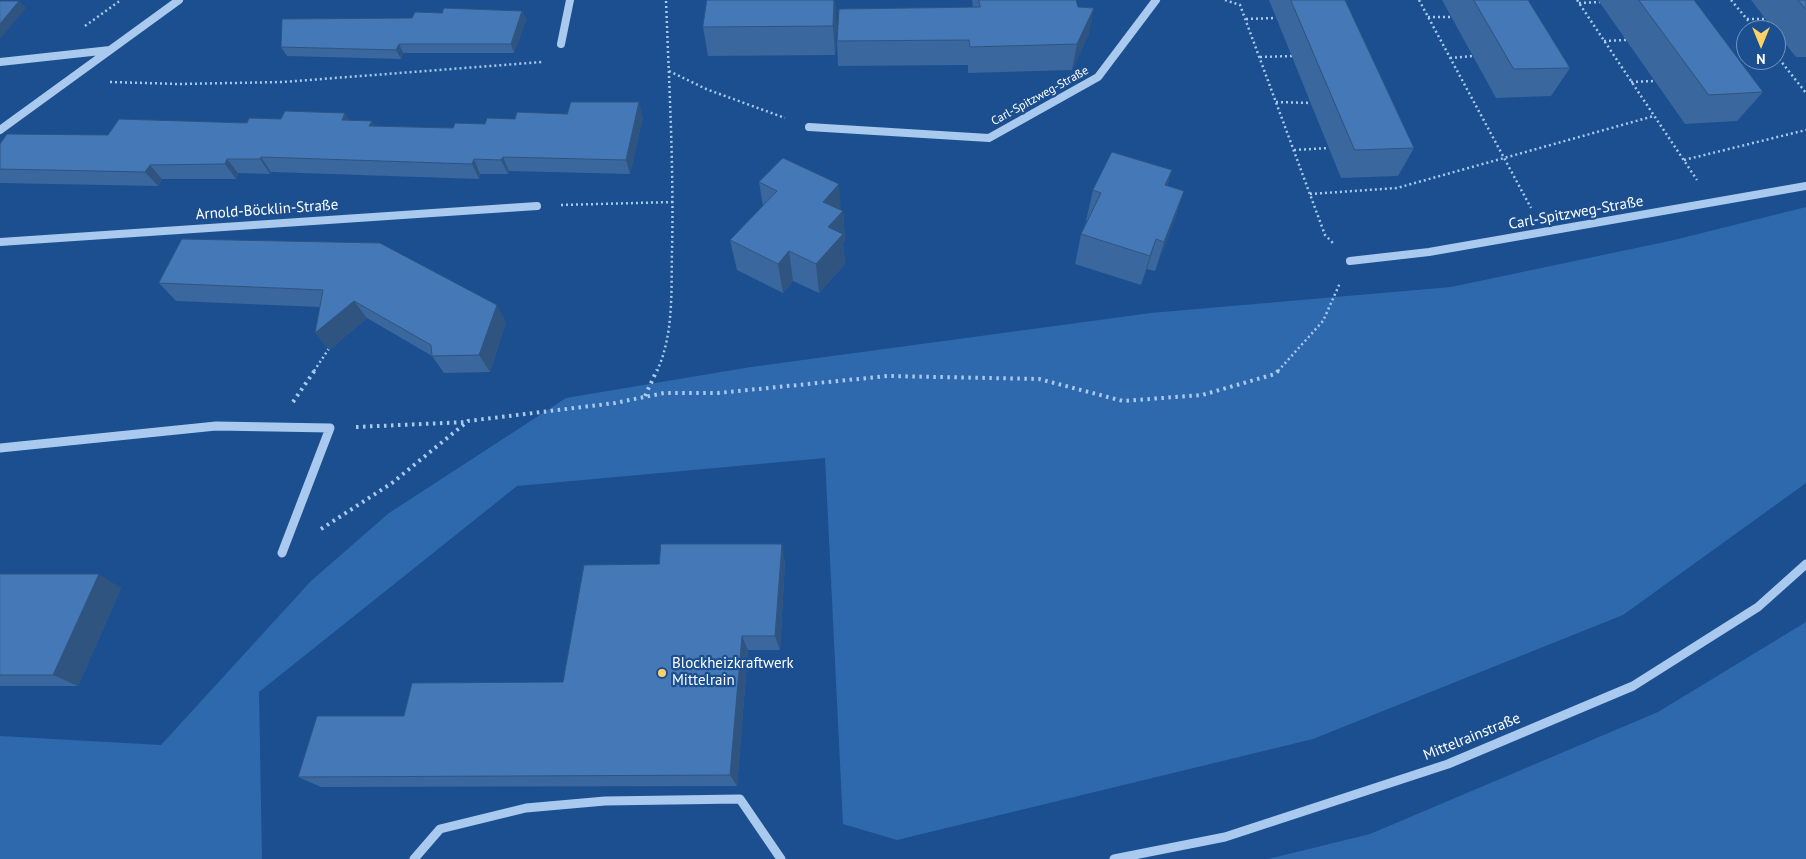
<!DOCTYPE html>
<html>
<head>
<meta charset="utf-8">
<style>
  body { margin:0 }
  #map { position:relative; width:1806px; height:859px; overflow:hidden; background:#1b4f8f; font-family:"PT Sans",sans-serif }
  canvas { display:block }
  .north { position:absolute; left:1736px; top:20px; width:50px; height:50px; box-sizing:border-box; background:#1b4f8f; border:1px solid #7695bc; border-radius:50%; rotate:180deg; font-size:14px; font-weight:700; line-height:20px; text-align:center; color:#fff }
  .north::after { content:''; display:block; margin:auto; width:18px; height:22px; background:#ffd166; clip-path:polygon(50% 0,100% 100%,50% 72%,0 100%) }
</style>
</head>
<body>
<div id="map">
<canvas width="1806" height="859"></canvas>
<div class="north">N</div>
</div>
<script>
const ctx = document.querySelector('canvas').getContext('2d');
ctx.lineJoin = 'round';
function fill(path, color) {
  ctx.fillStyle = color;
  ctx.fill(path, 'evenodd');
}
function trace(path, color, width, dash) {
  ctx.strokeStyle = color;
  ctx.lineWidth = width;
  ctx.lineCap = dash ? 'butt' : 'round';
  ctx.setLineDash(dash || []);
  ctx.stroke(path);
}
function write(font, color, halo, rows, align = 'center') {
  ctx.font = font + ' "PT Sans",sans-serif';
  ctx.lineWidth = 4.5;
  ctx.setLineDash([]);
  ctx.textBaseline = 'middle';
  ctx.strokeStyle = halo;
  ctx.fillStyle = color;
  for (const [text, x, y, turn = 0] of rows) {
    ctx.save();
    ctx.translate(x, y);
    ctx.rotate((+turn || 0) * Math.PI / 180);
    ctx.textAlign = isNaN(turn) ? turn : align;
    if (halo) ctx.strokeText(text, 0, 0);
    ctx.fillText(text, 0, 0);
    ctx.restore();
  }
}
const green = new Path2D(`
  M1806,207v276l-183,132 -310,124 -416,101 -54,-16 -18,-366 -308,28 -258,206 3,167h-262v-123l161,9 150,-164 78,-68 177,-115 185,-31 400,-54 300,-26 223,-47z
  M1806,622v237h-538l102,-25 288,-122z`);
const pathFar1 = new Path2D(`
  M1225,0l15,5 85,230 8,8
  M1419,0l112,208
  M1577,0l120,180
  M1731,0l25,30
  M1579,3l21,-1
  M1428,17h23
  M1246,19l30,-1
  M1747,19h19
  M85,26l36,-26
  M1604,41l22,-1
  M1776,55l30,38
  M1260,57l32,-1
  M1450,58l23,-2
  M669,71l37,18 79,29
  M110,82l69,2 104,-2 259,-20
  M1631,82l23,-1
  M1276,102l35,1
  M1294,150l35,-2
  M1684,160l122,-30
  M1310,194l87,-6 257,-72
  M561,205l112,-3
  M314,371l16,-24
  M657,371c17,-37 14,-80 15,-120 2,-83 -3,-167 -6,-251
  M1278,371l45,-50 17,-38`);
const path = new Path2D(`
  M645,396l12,-26
  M293,402l22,-32
  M356,427l111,-5
  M321,529l71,-46 76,-62 147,-18 49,-10h54l170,-17 151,3 84,22 79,-6 73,-21 4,-4`);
const minorFar1 = new Path2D(`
  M561,44l9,-44
  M0,62l110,-12
  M809,127l180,11 109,-61 58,-77
  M0,130l179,-130
  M0,242l537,-36
  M1350,261l79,-9 377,-66`);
const minor = new Path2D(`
  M0,448l216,-22 114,2 -48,125
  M414,859l26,-30 86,-21 79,-7 135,-2 41,60
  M1114,859l111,-22 223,-73 185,-78 125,-79 48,-43`);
const wall = new Path2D(`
  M972,0h104l2,7 11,26 -17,37 -104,3v-8l-130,1 -1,-25 136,-34z
  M1269,0h76l69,148 -16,28 -57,2z
  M1442,0h86l42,68 -19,28 -55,2z
  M1598,0h96l69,92 -26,29 -52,3z
  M1751,0h55v57h-10l-20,-25v-2h-2z
  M522,11l4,9 -12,33h-111l-2,6 -114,-3 -6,-9 131,-29 30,-5z
  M837,21l-2,34 -127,1 -5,-29z
  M345,113l4,7 26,6 78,2 62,-9 128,-2 -13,57 -121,-3 -1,3h-28l-1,5 -208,-7 -1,2 -32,-1 -2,6h-74l-4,7 -158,-3v-39l108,-9z
  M1172,170l-5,16 17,5 -10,30 -19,50 -8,-2 -6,16 -66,-21 6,-30 6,-13h-1l7,-31z
  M759,182l84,29 2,30 -2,2 2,21 -26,29 -26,-12 -10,12 -46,-23 -7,-30 33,-34z
  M182,239l324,83 -16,50 -46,1 -12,-17 -65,-38 -38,32 -9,-43 -144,-6 -17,-18z
  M785,561l-5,89h-32l-11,136 -416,1 -23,-10 265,-95 96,-118z
  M0,574l121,14 -43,98h-78z`);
const shadedWall = new Path2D(`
  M834,0h1l2,21 -2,34 -2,-29z
  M19,1l7,7 -26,31v-15z
  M1094,8l-5,25 -17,37 5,-26z
  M522,11l4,9 -12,33 -3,-9z
  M399,44l4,9 -2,6 -5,-9z
  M639,102l4,15 -13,57 -4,-14z
  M345,113l9,15 -12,-8z
  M372,121l8,14 -11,-9z
  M261,157l10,15 -1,2 -10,-15z
  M503,157l6,14 -1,3 -7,-14z
  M227,159l11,14 -2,6 -11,-15z
  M474,159l6,15 -1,5 -7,-15z
  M150,165l12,14 -4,7 -13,-14z
  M1172,170l-10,30 3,-15z
  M839,184l2,28 2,-1 2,30 -2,2 2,21 -26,29 -3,-29 7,-62z
  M1184,191l-10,30 -19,50 9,-29z
  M1156,239l-9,30 -6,16 9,-29z
  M789,251l4,30 -10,12 -5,-29z
  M354,301l13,17 -38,32 -14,-17z
  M497,305l9,17 -16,50 -11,-17z
  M782,544l3,17 -5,89 -5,-14z
  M99,574l22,14 -43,98 -25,-11z
  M742,636l6,14 -11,136 -7,-11z`);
const building = new Path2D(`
  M707,0h127l-1,26 -130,1z
  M979,0h97l2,7 16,1 -17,36 -107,3 -1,-7 -132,1 2,-32 141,-2z
  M1291,0h54l69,148 -59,2z
  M1474,0h54l42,68 -56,1z
  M1639,0h55l69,92 -54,3z
  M1798,0h8v9z
  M0,1h19l-19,23z
  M444,8l78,3 -11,33h-112l-3,6 -115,-3 1,-28 130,-1 3,-6 27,1z
  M571,102h68l-13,58 -123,-3 -2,3 -27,-1 -2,5 -211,-7 -1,2h-33l-2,5 -75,1 -5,7 -145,-3v-25l7,-10 101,1 11,-16 128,4 2,-5 32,1 4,-8 60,2 -3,7 30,1 -3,5 84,2 2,-5 30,1 2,-6 28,1 2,-7 50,2z
  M1112,152l60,18 -7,15 19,6 -20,51 -8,-3 -6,17 -69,-22 20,-41 -8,-3z
  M783,158l56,26 -16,18 20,9 -15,16 15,7 -27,30 -27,-13 -11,13 -48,-24 47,-49 -18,-9z
  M182,239l198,4 117,62 -18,50 -47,1 -1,-11 -77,-44 -39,32 8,-43 -164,-7z
  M661,544h121l-7,92h-33l-12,139 -432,2 19,-61h87l8,-33 151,-1 21,-117 75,-1z
  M0,574h99l-46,101h-53z`);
const markers = [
  [662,673,5,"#ffd166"]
];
const farStreetnames = [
  ["Carl-Spitzweg-Straße",1040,96,-29]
];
const streetNames = [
  ["Arnold-Böcklin-Straße",267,210,-4],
  ["Carl-Spitzweg-Straße",1576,213,-10],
  ["Mittelrainstraße",1472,737,-22]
];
const poiNames = [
  ["Blockheizkraftwerk",672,664],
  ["Mittelrain",672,681]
];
fill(green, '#2e69ad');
trace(pathFar1, '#a9c9ee', 2.5, [2, 3]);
trace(path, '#a9c9ee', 4, [2.5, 4.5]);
trace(minorFar1, '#a9c9ee', 8);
trace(minor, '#a9c9ee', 9);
fill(wall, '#3a679d');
fill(shadedWall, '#305480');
fill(building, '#4478b7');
trace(building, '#305480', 1);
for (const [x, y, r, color] of markers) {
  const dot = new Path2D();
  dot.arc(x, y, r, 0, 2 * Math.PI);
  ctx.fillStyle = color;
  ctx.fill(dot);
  trace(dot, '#1b4f8f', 2);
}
write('12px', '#fff', '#1b4f8f', farStreetnames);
write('15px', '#fff', '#1b4f8f', streetNames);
write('15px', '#fff', '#1b4f8f', poiNames, 'left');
</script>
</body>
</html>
